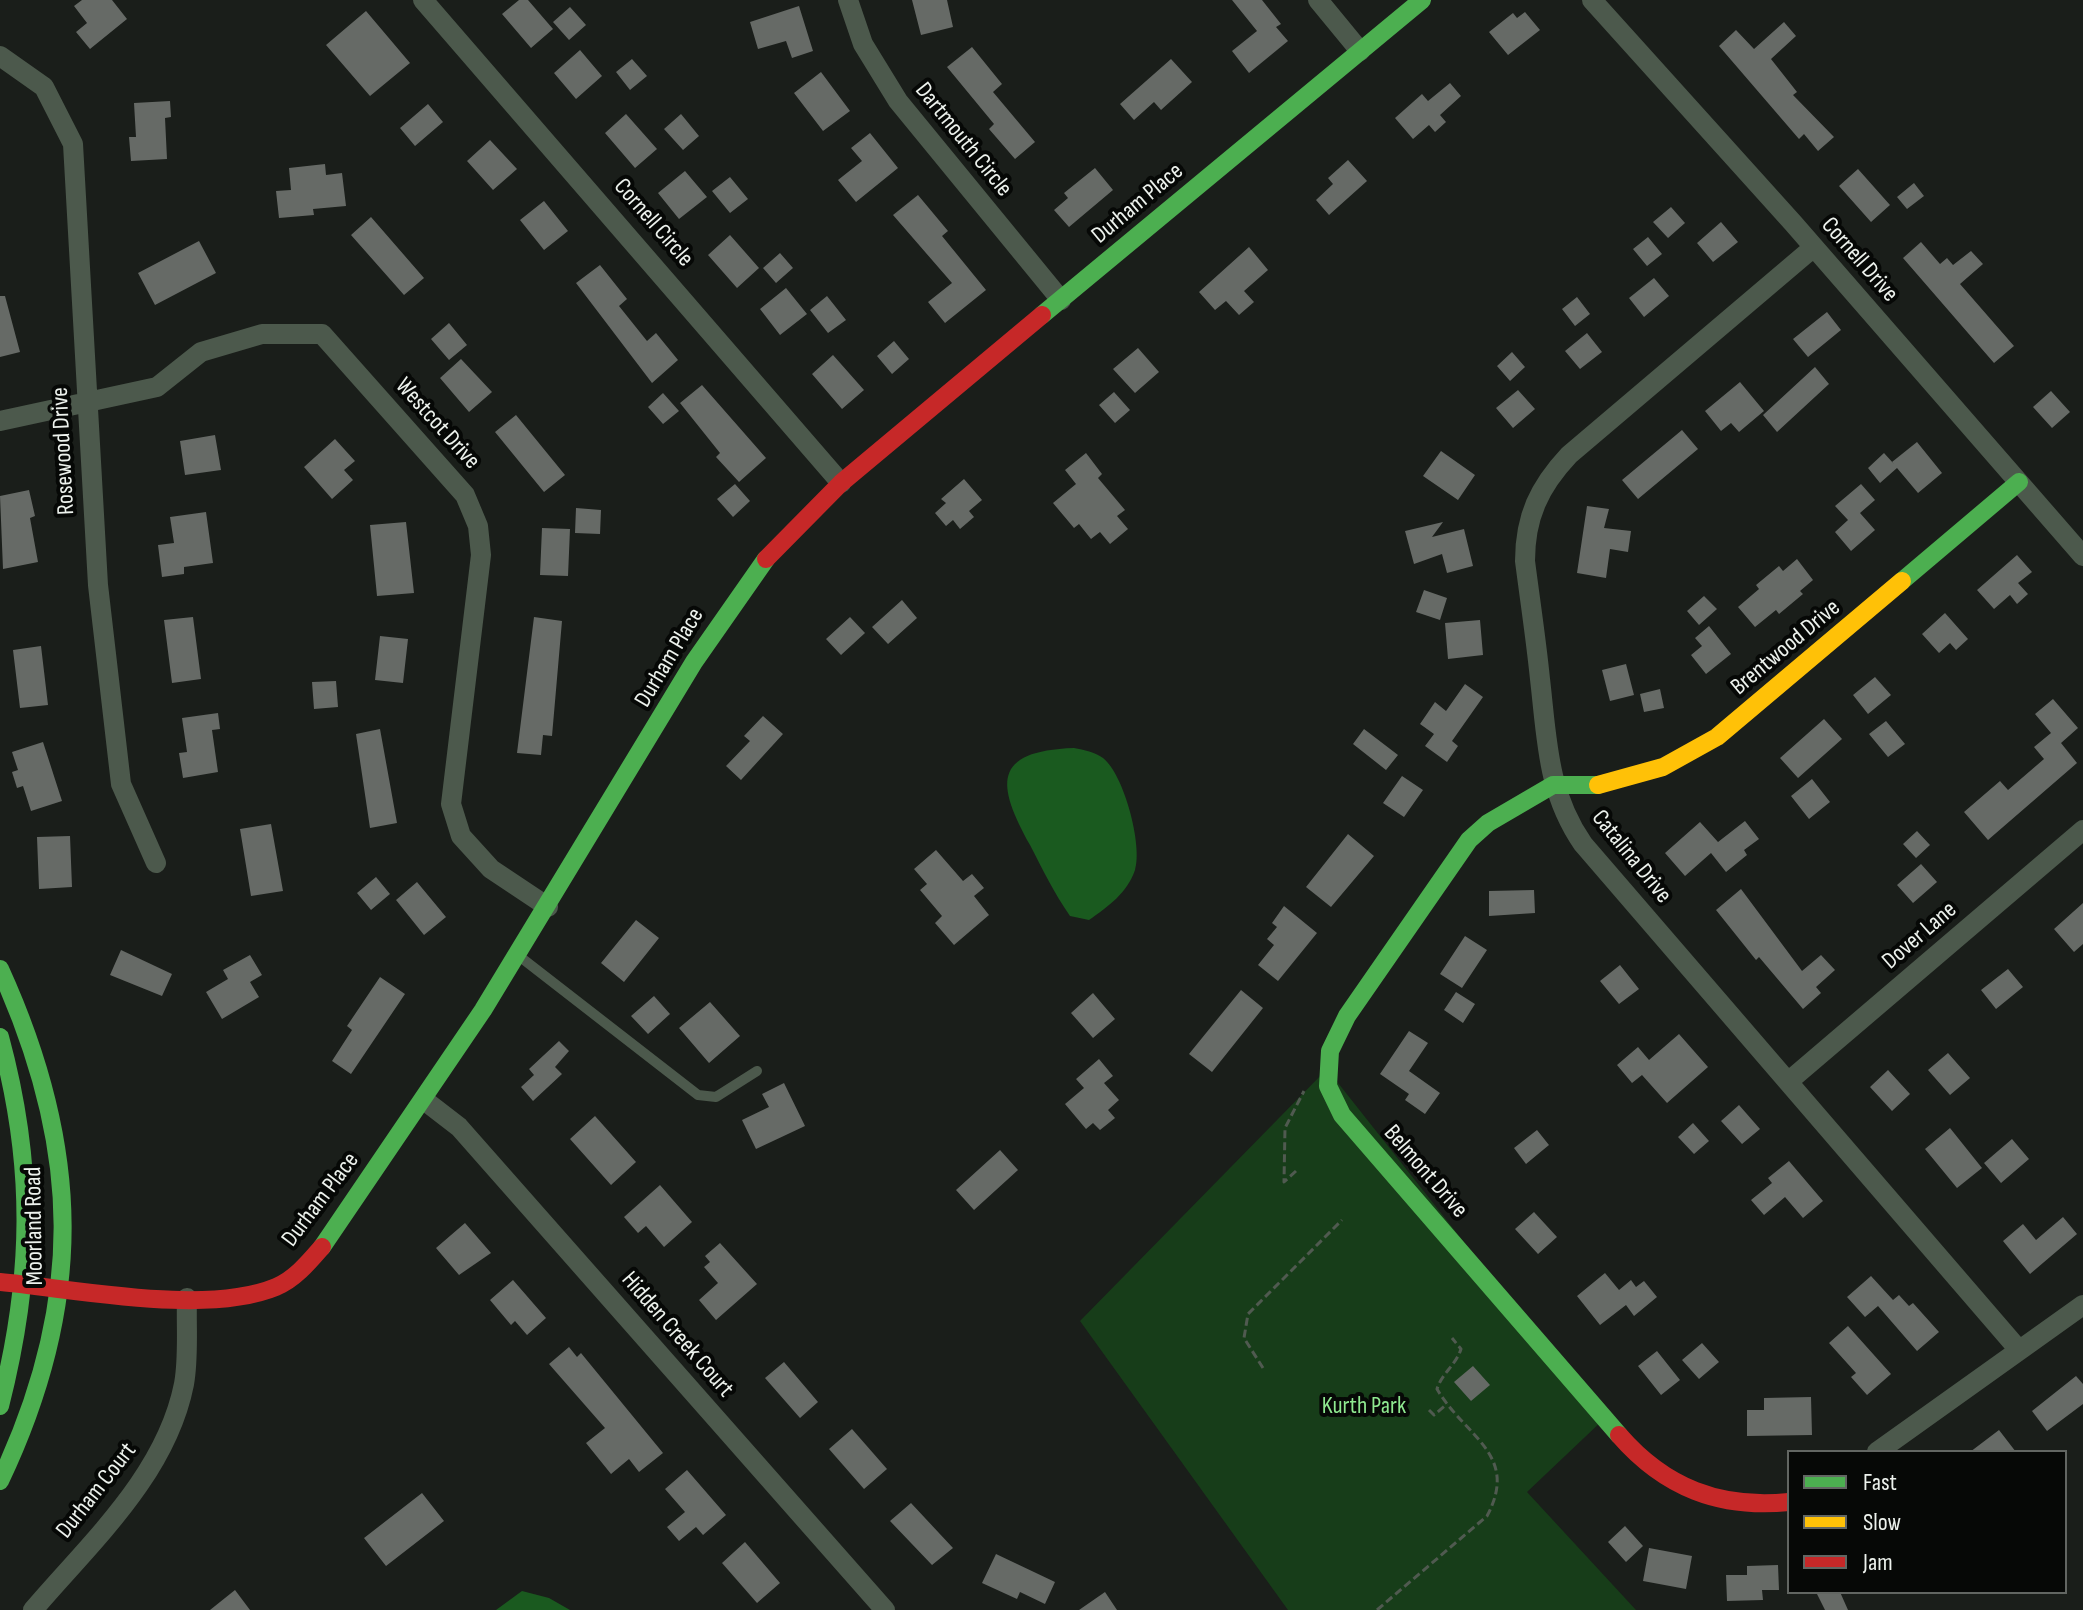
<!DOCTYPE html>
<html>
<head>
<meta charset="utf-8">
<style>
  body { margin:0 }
  #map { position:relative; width:2083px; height:1610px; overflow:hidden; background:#1a1e1a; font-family:"Sofia Sans Condensed",sans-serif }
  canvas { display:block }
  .legend { position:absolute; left:1787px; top:1450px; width:280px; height:144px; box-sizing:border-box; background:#060806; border:2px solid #626662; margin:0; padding:10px 14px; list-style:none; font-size:24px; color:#edf2ed }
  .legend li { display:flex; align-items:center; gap:16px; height:40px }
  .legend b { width:40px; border:2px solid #626662 }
</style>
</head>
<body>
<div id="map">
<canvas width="2083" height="1610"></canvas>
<ul class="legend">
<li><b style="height:10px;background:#4caf50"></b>Fast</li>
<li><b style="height:10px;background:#ffc107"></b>Slow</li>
<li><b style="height:10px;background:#c62828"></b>Jam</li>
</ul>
</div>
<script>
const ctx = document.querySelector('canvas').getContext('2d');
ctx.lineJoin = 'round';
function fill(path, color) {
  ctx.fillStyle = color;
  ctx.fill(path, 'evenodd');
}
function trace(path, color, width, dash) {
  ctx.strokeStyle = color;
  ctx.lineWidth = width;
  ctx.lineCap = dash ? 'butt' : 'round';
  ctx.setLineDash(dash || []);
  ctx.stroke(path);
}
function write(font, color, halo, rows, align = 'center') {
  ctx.font = font + ' "Sofia Sans Condensed",sans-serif';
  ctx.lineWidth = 8;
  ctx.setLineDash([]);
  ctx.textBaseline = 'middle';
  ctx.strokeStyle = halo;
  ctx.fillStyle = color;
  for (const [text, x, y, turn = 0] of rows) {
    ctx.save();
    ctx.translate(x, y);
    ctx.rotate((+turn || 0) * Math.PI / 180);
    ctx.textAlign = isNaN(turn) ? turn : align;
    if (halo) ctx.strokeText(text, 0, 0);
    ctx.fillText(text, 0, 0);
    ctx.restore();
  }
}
const green = new Path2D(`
  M1327,1069l277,350 -77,73 109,118h-348l-208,-289z`);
const water = new Path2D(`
  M1074,748c10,2 21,4 29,10 21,16 40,88 32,112 -8,23 -26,36 -46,50l-19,-4c-16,-23 -27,-46 -40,-71 -33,-60 -39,-94 44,-97z
  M522,1591l27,7 21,12h-74z`);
const building = new Path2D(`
  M82,0h30l15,19 -37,30 -14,-17 11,-9 -13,-17z
  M519,0h9l25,29 -22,19 -29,-34z
  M912,0h35l6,27 -32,8z
  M1232,0h30l19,24 -5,3 12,14 -39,32 -17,-22 25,-20z
  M799,6l14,45 -21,7 -6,-17 -28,8 -8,-27z
  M570,7l16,18 -17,15 -16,-18z
  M366,11l44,52 -40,33 -44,-51z
  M1525,12l15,18 -32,25 -19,-23 24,-19 4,5z
  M1784,22l12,14 -25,23 26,33 -4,3 41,42 -16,14 -14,-17 -5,5 -80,-93 17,-16 18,19z
  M972,47l30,37 -9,8 42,50 -20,17 -26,-30 5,-5 -47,-57z
  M580,50l22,26 -26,23 -22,-26z
  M632,59l15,17 -17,14 -14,-18z
  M1171,59l21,23 -31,28 -7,-8 -20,18 -14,-16z
  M821,72l29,39 -27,20 -29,-38z
  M1450,83l11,13 -21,19 6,7 -11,10 -6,-7 -16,14 -18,-21 27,-24 6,7z
  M170,101l1,16 -6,1 2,41 -36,2 -2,-24h7l-2,-34z
  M428,104l15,18 -28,24 -15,-18z
  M626,114l31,35 -22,19 -30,-35z
  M681,114l18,22 -16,14 -19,-21z
  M870,133l28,35 -42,34 -18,-22 24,-19 -11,-13z
  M490,140l27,29 -24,21 -26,-29z
  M1348,160l19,21 -38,34 -13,-15 17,-16 -5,-6z
  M325,164l1,11 16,-2 4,33 -33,3 1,6 -35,3 -3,-27 15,-1 -2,-22z
  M1095,168l18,22 -44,37 -15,-17 14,-12 -4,-5z
  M1858,169l32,36 -19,17 -32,-36z
  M685,171l22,26 -28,22 -21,-26z
  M730,177l18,22 -18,14 -18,-22z
  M1914,183l10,13 -17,13 -10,-12z
  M918,195l30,36 -6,5 44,54 -41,33 -17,-21 24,-19 -59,-68z
  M544,201l24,30 -24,19 -24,-30z
  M1671,207l14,16 -17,15 -15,-16z
  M371,217l53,61 -20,17 -53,-60z
  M1721,222l17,20 -25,20 -16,-19z
  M730,235l29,33 -22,20 -29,-33z
  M1648,237l14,17 -15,12 -14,-17z
  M199,241l17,32 -61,32 -17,-32z
  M1921,242l19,22 7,-6 6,7 18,-14 12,13 -23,20 54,62 -20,17 -91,-105z
  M1249,247l19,23 -24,21 10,11 -15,13 -13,-14 -11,9 -16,-18z
  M780,253l13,15 -17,15 -13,-15z
  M600,265l27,34 -8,7 28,35 9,-8 22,27 -26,23 -76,-100z
  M1654,278l15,18 -25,21 -15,-19z
  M786,288l21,26 -27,21 -20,-26z
  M0,296h5l15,56 -20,5z
  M827,296l19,24 -18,13 -18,-23z
  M1577,297l13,17 -15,12 -13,-17z
  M1827,312l14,18 -33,27 -15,-18z
  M449,323l18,22 -18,15 -18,-21z
  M1587,333l15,19 -22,17 -15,-18z
  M894,341l15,18 -17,15 -15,-18z
  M1138,348l21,24 -24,21 -22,-24z
  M1512,352l13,15 -15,14 -13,-15z
  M833,355l31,35 -22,19 -30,-35z
  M461,359l31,33 -23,20 -29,-34z
  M1815,367l14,17 -52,48 -14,-17z
  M1740,382l24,29 -25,21 -8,-9 -10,8 -16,-20z
  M702,385l64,73 -27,24 -23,-25 4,-4 -40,-50z
  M1518,390l17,19 -22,19 -17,-20z
  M2051,391l19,21 -18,16 -19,-21z
  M1114,392l16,18 -15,13 -16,-18z
  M663,393l16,18 -16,13 -15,-17z
  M516,415l49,60 -21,17 -49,-60z
  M1682,430l16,19 -60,50 -16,-19z
  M215,435l6,35 -36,5 -5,-34z
  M335,439l20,22 -11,9 9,10 -21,19 -28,-32z
  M1917,442l25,31 -24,20 -21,-25 -17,15 -12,-15 16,-15 10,11 -2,-2z
  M1441,451l34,24 -17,25 -35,-24z
  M1086,453l16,21 -4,4 27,32 -8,6 11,13 -18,15 -10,-12 -9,7 -12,-15 -5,4 -21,-25 23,-19 -11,-14z
  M964,479l18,21 -13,11 5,6 -14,12 -7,-9 -7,6 -11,-13 11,-10 -5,-4z
  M735,484l15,17 -17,16 -16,-18z
  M1861,484l14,16 -15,13 15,17 -24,21 -16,-19 13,-12 -13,-14z
  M29,490l6,26 -5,2 8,44 -35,7 -3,-73z
  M1587,506l22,3 -5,19 27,3 -3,21 -18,-3 -4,29 -29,-5z
  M576,508l25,2 -1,24 -25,-1z
  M206,512l7,51 -29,4v7l-22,3 -4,-32 16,-2 -4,-26z
  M406,522l8,71 -37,3 -7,-71z
  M1443,522l-11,15 32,-8 9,37 -26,7 -5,-19 -28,10 -9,-33z
  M542,528l28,1 -2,47 -28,-1z
  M2017,555l15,17 -14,11 10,11 -11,10 -7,-9 -16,14 -17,-19z
  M1797,559l16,21 -13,11 3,3 -24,20 -3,-4 -21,17 -17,-20 21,-18 -3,-4 23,-19 4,5z
  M1424,590l23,8 -7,22 -24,-8z
  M1704,596l13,13 -18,16 -12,-14z
  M902,600l15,18 -29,26 -16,-17z
  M1945,613l23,26 -12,11 -6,-7 -11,10 -17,-19z
  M193,617l8,62 -29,4 -8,-63z
  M534,617l28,4 -10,115 -9,-1 -2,20 -24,-2z
  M850,617l15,16 -24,22 -15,-16z
  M1480,620l3,35 -35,4 -3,-36z
  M1709,626l22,28 -25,20 -15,-19 11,-9 -7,-8z
  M380,636l28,3 -5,44 -28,-3z
  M41,646l7,59 -28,3 -7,-58z
  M1626,664l8,31 -24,6 -8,-31z
  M1875,677l16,18 -23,19 -15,-19z
  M336,681l2,26 -24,2 -2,-27z
  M1465,684l18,13 -31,44 6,5 -11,16 -22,-16 9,-12 -14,-10 15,-22 11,9z
  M1660,689l4,19 -20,4 -4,-18z
  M2053,699l25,29 -17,15 16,20 -89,77 -24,-28 36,-31 8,9 36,-31 -10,-12 17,-14 -16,-19z
  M218,713l2,16 -8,1 6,42 -35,6 -4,-25 8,-1 -5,-34z
  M763,716l20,18 -42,46 -15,-14 24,-25 -6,-5z
  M1824,719l18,20 -44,39 -18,-20z
  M1886,721l19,23 -17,13 -19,-23z
  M380,729l17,94 -27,5 -14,-94z
  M1364,729l34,26 -12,15 -33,-26z
  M43,742l19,59 -31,10 -8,-25 -6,2 -5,-16 6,-2 -6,-18z
  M1402,776l21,14 -19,27 -21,-14z
  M1812,779l18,23 -21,17 -18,-23z
  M1745,821l14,18 -15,11 3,5 -21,17 -15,-19 -26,23 -20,-23 35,-31 18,20z
  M271,824l12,67 -32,5 -11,-67z
  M1917,831l13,14 -14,13 -13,-14z
  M1348,834l26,22 -43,51 -25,-20z
  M70,836l2,51 -33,2 -2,-52z
  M936,850l27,31 9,-7 12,14 -10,8 15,19 -35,30 -19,-22 7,-7 -22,-26 7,-6 -13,-15z
  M1921,864l16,18 -24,21 -16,-18z
  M376,877l14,17 -19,16 -14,-17z
  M417,882l29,35 -22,18 -28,-35z
  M1741,889l61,82 19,-16 14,15 -19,17 5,6 -18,16 -44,-52 -3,3 -40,-50z
  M1534,890l1,23 -46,3v-25z
  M2083,903v41l-9,8 -20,-23z
  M1284,906l33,27 -39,48 -20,-16 16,-20 -7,-6 10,-12 -5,-4z
  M636,920l23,18 -35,44 -23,-19z
  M1465,936l22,14 -25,38 -22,-14z
  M121,950l51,24 -10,22 -52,-21z
  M250,955l12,20 -12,7 9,15 -37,22 -16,-27 22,-13 -5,-9z
  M1620,965l19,24 -20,15 -19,-23z
  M2008,969l15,18 -27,22 -15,-19z
  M380,977l25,17 -54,80 -19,-13 20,-31 -5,-4z
  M1241,990l22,18 -51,64 -23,-18z
  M1456,992l19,12 -12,19 -19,-13z
  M1093,993l22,26 -22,19 -22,-25z
  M654,996l16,18 -22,20 -17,-18z
  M710,1002l30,34 -31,27 -30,-35z
  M1409,1031l19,12 -19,28 31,22 -15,21 -20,-14 4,-6 -29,-20z
  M1679,1034l29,33 -41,36 -25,-28 -10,8 -15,-18 21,-18 11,13z
  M559,1041l10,10 -14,16 7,7 -29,27 -12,-14 13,-12 -5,-6z
  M1948,1053l22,25 -20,17 -22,-25z
  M1099,1059l14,17 -9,7 15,17 -11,10 7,8 -15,12 -7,-7 -7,6 -21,-25 19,-16 -8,-9z
  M1888,1070l22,24 -18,17 -22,-24z
  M784,1083l21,43 -49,23 -14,-29 27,-13 -7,-13z
  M1739,1105l21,24 -18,15 -21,-23z
  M595,1116l41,46 -25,23 -41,-46z
  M1693,1123l16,18 -15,13 -16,-17z
  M1950,1128l32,40 -25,20 -32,-39z
  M1537,1130l12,15 -23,19 -12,-16z
  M2012,1139l17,20 -28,24 -17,-20z
  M1000,1150l18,20 -44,40 -18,-20z
  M1789,1161l34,40 -20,17 -18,-21 -21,18 -13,-15 21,-17 -4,-5z
  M660,1185l32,37 -28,25 -18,-21 -8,7 -14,-16z
  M1534,1212l23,25 -19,17 -23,-25z
  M2063,1217l14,17 -47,40 -27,-33 20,-17 13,16z
  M465,1223l26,30 -32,22 -23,-27z
  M720,1243l37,41 -41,36 -17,-20 19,-17 -14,-16 6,-5 -5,-6z
  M1605,1273l14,17 12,-10 5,7 8,-6 13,16 -23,19 -8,-11 -26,20 -23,-29z
  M1871,1276l22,24 6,-5 10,11 4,-3 26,29 -22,19 -39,-45 -13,11 -18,-20z
  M513,1280l33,38 -19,17 -12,-14 -4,4 -21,-25z
  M1848,1326l43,48 -24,21 -16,-18 5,-4 -27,-30z
  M1702,1343l17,19 -20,17 -17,-19z
  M569,1347l8,10 4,-4 82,100 -24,19 -10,-13 -18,15 -25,-31 19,-15 -56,-64z
  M1657,1351l23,29 -19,15 -23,-29z
  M784,1362l34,40 -18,16 -35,-40z
  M1473,1366l17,19 -19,16 -17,-19z
  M2076,1376l7,8v20l-36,27 -15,-20z
  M1811,1397l1,38 -65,1v-26h17v-12z
  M852,1429l35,40 -23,20 -35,-40z
  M1999,1430l17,22h-46z
  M687,1470l39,45 -23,20 -7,-8 -17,14 -12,-14 18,-15 -20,-23z
  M422,1493l22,28 -58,45 -22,-28z
  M911,1503l42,45 -21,17 -42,-44z
  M1625,1526l18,20 -17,16 -18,-20z
  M745,1542l35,41 -23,20 -35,-40z
  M1649,1548l43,8 -6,33 -43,-8z
  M996,1554l59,28 -10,22 -25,-12 -3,7 -35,-16z
  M1778,1565l1,25h-17l1,10 -36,1 -1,-26h21v-9z
  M235,1590l15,20h-40z
  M1105,1592l12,18h-38z
  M1816,1592h24l8,18h-23z`);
const path = new Path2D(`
  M1296,1171l-12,11 1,-54 19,-37
  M1263,1368l-19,-30 4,-24 94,-94
  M1429,1410l5,5 13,-11
  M1377,1610l110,-94c33,-62 -22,-79 -50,-127 5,-16 19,-24 24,-40l-9,-11`);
const lane = new Path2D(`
  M519,956l179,139 18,2 41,-26`);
const street = new Path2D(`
  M423,0l418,483
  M848,0l15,44 35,57 163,199
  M1318,0l42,51
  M1592,0l201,223 290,333
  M0,56l44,31 29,57 25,441 23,199 35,79
  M1814,247l-245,208c-30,32 -44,62 -44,106 5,39 11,78 15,118 7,60 7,113 43,165l436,506
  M0,421l157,-34 44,-35 61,-18h60l143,161 13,31 3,29 -30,249 10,32 30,33 57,38
  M1789,1081l294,-251
  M424,1100l35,27 426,483
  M1877,1452l206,-147
  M33,1610c58,-68 133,-135 151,-226 5,-27 2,-58 3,-86`);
const fast = new Path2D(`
  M1042,315l380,-315
  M1902,581l117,-99
  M1598,785h-45l-65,38 -19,17 -122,176 -17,35 -2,35 14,29 277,320
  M0,969c82,180 85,333 0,512
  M0,1037c35,129 33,240 0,369
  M322,1247l161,-237 211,-348 72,-103`);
const slow = new Path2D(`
  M1598,785l65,-18 54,-30 185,-156`);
const jam = new Path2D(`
  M766,559l75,-76 201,-168
  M0,1282c76,7 206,34 276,5 19,-8 33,-25 46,-40
  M1619,1435c46,53 101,74 170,67`);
const streetNames = [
  ["Dartmouth Circle",963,140,51],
  ["Durham Place",1138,204,-40],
  ["Cornell Circle",653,223,49],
  ["Cornell Drive",1859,260,49],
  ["Westcot Drive",437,424,48],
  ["Rosewood Drive",64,451,-93],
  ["Brentwood Drive",1786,648,-40],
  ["Durham Place",670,658,-59],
  ["Catalina Drive",1631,857,51],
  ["Dover Lane",1920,936,-41],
  ["Belmont Drive",1425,1172,49],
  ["Durham Place",321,1200,-53],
  ["Moorland Road",35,1226,-91],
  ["Hidden Creek Court",677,1335,49],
  ["Durham Court",97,1491,-52]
];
const parkNames = [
  ["Kurth Park",1364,1407]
];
fill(green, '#173d19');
fill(water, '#1a5a1f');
fill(building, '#666a66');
trace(path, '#505a50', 3, [8, 4]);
trace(lane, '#4c594c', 10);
trace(street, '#4c594c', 20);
trace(fast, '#4caf50', 18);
trace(slow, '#ffc107', 18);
trace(jam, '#c62828', 18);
write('24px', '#edf2ed', '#060806', streetNames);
write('24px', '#8fe990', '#060806', parkNames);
</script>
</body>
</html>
